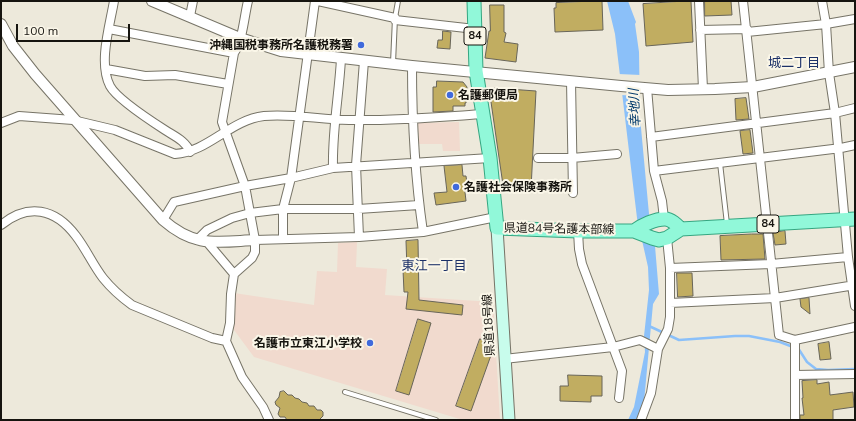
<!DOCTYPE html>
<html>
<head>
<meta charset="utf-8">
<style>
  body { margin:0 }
  #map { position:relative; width:856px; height:421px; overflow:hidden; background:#ede9db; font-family:Mulish,sans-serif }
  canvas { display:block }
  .frame { position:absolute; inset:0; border:2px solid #16140f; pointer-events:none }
  .scale { position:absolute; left:16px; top:24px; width:114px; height:18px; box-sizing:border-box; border:2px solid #16140f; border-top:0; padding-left:5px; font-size:12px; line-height:14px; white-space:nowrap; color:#16140f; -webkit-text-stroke:3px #faf6e8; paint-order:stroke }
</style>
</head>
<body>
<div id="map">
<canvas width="856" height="421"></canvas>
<div class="frame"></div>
<div class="scale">100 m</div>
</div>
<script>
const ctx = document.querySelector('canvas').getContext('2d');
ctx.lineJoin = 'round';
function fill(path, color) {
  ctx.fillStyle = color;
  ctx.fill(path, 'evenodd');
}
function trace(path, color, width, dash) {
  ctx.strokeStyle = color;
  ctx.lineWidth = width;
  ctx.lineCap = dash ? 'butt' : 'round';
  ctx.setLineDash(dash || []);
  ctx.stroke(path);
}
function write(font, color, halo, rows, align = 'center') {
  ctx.font = font + ' Mulish,"Noto Sans JP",sans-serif';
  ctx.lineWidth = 4;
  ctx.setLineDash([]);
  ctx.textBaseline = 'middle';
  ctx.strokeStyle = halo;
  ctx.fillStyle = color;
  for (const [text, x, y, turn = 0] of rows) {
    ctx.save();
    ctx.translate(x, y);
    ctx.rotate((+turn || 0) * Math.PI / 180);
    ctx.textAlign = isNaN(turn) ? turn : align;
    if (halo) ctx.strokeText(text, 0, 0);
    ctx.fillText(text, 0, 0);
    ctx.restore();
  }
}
const education = new Path2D(`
  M459,122l1,29h-17l-1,-7h-23l-1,-21z
  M357,242l-1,25 31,2 -2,26 108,7 7,118h-37l-209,-63 -20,-27v-37l80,12 3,-34 20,1 1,-29z`);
const water = new Path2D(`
  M607,1h21l8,21 -1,2 4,28 1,65 9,97 6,32 4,48 -6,10 -9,98 -8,18h-8l6,-13 11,-55 -1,-16 5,-46 -1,-23 -11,-49 -22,-184z`);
const pier = new Path2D(`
  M618,74l23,1v21l-21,-1z`);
const stream = new Path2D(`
  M649,326l30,14 56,-4h14l31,6 13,5
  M798,348l9,14 9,7 12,1 27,-1`);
const building = new Path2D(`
  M602,1l1,29 -48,2 -1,-24h2v-5z
  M691,1l2,41 -47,4 -3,-42z
  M705,1h26l1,14 -27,1z
  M490,5h14v27l2,1 -2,9 14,2 -2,18 -31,-4 4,-27h1z
  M443,31l8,1 -1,17 -13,-1 1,-8h4z
  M437,81l26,1 4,5 -1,16h-1v3h-12v5l-20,1v-25h3z
  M495,88l41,3 -5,98 -27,3 -14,-97 3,-5z
  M746,98l3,21 -13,1 -1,-21z
  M750,130l3,23 -10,1 -3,-23z
  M462,165l1,11h3l1,7h-3l2,18 -30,4 -2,-12 13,-1 -3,-26z
  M785,231l1,13 -11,1 -2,-12z
  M752,234h11l2,25 -44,1 -1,-24z
  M418,240l1,60 44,5 -1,10 -56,-6 2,-17h-4l-1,-22h4l-1,-29z
  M677,273h15l1,23 -15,1z
  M809,298l1,16 -9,-7 -1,-8z
  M418,319l13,4 -22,72 -13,-4z
  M480,339l15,5 -24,67 -15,-5z
  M829,342l2,17 -11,1 -2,-16z
  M568,375l34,1v20h-11v6l-31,-1v-15h8z
  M817,380v4l12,-2 1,13 23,-3 1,15 -21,3v10h-33v-5h4l-2,-17h1l-1,-17z
  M284,391l4,4h4l3,3 4,1 3,3 5,1 2,3h5l3,4h4l2,2v4l-4,4h-32l-2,-3h-5l-2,-3 2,-6 -4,-3 -1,-3 4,-5 1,-5z`);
const service = new Path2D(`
  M393,63l2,-45 3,-17
  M720,163l7,61
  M345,392l91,28`);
const minor = new Path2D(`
  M114,1c-4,24 -16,62 -4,85 7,13 41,35 55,44 9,6 21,11 25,22
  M248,1c-4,16 -5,39 -14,52l-12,69 23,64 10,54v12l-3,6 -18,16 -3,20 -1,29 -4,18 16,36 21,30 6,13
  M318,1l77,17
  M699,1l4,88
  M743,1l36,334 16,5 60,-13
  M822,1l4,23 3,49 6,40 13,144 7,49
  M190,16l3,-15
  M395,20l80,9
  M109,29l125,24
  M700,30l47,-1
  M747,32l79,-8 29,-5
  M412,66c0,56 3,111 11,166
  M106,69l39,7 30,-1 53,9
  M571,81l2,112
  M647,88l7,83 8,30 2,18
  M1,123l18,-7 54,4 42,10 60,24c33,-2 55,-34 89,-38 28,-3 57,4 85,4 44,1 90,-3 134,-6
  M651,137l184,-24 20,-5
  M538,158h34l45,-4
  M333,168c-1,-37 6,-73 8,-109
  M654,171l187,-23 14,-3
  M163,220l11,-18 71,-16 46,-8 42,-10 157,-10
  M1,225c27,-22 54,-17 75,11 10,13 17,29 27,42 8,10 18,19 29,27l80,33 14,3
  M578,231l1,18 3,15 40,107 -3,27
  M359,237l-3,-72 8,-104
  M283,238v-29l8,-31 24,-177
  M197,240l10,-10 25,-12 18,-5 33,-4h75l61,-4
  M255,240l104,-3 64,-5 73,-15
  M207,242l27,32
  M670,268l101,-4 77,-7
  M670,303l105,-5 80,-13
  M795,340v80
  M504,359l109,-12 27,-7 18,9
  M795,375l60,-1
  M641,420l10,-27 7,-44 10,-20 2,-12v-49l-3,-30`);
const tertiary = new Path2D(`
  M152,1l88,37 41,13 131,15 209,20 47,4 47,-1 38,-2 102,-20
  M1,24l12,22 22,28 128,146c32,28 53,22 92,20`);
const secondary = new Path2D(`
  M497,228l12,192`);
const primary = new Path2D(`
  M474,1l2,70 14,87 7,70 81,3h56l18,7 7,2 8,-2 14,-9 174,-10
  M634,231c8,-6 21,-12 31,-12 6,0 12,6 16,10`);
const markers = [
  [361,45,4,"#406adc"],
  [450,95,4,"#406adc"],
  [456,187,4,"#406adc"],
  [370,343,4,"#406adc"]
];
const shields = [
  [475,36,22],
  [768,224,22]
];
const shieldNames = [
  ["84",475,36],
  ["84",768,224]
];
const poiNames = [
  ["沖縄国税事務所名護税務署",353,45],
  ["名護郵便局",458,95,"left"],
  ["名護社会保険事務所",464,187,"left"],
  ["名護市立東江小学校",362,343]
];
const streetNames = [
  ["県道84号名護本部線",559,229,1],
  ["県道18号線",489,325,-93]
];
const neighbourhoodNames = [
  ["城二丁目",794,63],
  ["東江一丁目",434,266]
];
const waterNames = [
  ["幸地川",635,108,-93]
];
fill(education, '#f1dace');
fill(water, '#8bc0f9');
fill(pier, '#ede9db');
trace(stream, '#8bc0f9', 2.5);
fill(building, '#c1ad61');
trace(building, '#686559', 1);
trace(service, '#777467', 6);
trace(minor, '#777467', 10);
trace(tertiary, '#777467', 12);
trace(secondary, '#777467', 13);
trace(primary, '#36a681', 15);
trace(service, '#fff', 4);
trace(minor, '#fff', 8);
trace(tertiary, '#fff', 10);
trace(secondary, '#c8fcec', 11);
trace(primary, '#91f8d9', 13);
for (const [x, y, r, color] of markers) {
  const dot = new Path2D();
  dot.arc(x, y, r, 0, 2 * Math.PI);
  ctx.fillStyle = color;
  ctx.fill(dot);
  trace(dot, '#faf6e8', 1.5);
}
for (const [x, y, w] of shields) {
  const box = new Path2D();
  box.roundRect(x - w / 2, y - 9, w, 18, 3);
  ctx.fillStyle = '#faf6e8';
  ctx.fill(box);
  trace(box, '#16140f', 1);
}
write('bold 11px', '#16140f', null, shieldNames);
write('bold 12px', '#16140f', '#faf6e8', poiNames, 'right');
write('12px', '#16140f', '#faf6e8', streetNames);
write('13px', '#1c3168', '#faf6e8', neighbourhoodNames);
write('italic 13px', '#00396b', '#faf6e8', waterNames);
</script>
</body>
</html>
